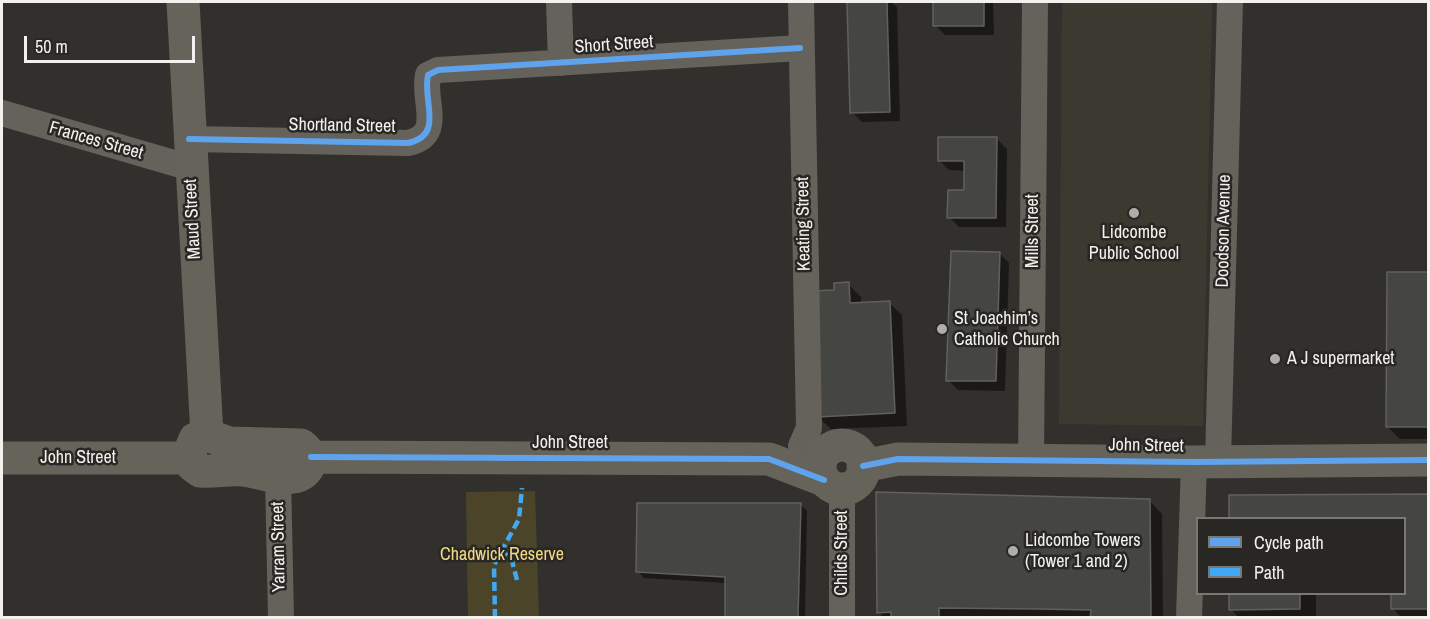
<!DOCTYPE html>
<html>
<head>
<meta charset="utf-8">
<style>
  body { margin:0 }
  #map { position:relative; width:1430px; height:619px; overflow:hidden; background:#31302d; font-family:"Archivo Narrow",sans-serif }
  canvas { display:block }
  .frame { position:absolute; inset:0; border:3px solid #f2f1ee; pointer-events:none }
  .legend { position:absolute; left:1196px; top:517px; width:210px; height:78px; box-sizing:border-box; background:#282723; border:2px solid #797874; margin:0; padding:8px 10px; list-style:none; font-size:18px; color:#f2f1ee }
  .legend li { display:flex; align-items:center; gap:12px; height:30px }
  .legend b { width:30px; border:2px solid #797874 }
  .scale { position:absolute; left:24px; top:36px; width:171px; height:27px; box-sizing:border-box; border:3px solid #f2f1ee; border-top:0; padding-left:8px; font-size:18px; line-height:21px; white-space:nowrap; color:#f2f1ee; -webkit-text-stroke:4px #282723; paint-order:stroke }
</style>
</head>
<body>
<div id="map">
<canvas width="1430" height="619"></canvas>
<div class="frame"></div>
<ul class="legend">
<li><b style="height:8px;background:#60a3ed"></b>Cycle path</li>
<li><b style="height:8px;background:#3fa9f5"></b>Path</li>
</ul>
<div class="scale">50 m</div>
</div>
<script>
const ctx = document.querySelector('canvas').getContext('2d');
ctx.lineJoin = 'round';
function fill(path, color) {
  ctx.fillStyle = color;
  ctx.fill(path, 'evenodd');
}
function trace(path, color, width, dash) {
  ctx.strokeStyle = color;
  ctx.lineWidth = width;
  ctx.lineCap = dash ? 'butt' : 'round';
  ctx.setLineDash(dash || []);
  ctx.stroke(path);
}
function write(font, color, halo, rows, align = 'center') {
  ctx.font = font + ' "Archivo Narrow",sans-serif';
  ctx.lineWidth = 5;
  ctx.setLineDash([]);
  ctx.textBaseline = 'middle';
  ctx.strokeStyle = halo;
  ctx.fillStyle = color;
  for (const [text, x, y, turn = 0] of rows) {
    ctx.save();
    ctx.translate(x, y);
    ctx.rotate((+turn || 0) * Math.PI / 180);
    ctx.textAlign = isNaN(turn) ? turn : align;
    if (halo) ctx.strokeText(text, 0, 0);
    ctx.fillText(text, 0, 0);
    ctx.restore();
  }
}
const built = new Path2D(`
  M1062,2h150l-9,424 -144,-2z`);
const green = new Path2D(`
  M535,491l4,126h-71l-2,-125z`);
const shadow = new Path2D(`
  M849,2h42l6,5 3,114 -38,1 -10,-10z
  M935,2h58l1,33h-49l-10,-10z
  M997,139l10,10 -1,78h-47l-10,-10 17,-25v-21l-17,-1 -10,-10z
  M999,253l10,10 -4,128 -47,-1 -10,-10z
  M1389,273l39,1v165h-28l-13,-13z
  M848,284l13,13v7l28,-1 13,12 5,111 -76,3 -13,-12 18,-126z
  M1230,496h198v122h-26l-10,-10v-14h12v-76h-174z
  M1150,501l12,13 1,104h-279l-6,-6z
  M801,505l6,6 -2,107h-78l-1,-35 -82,-5 -6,-7z
  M1231,594h85v24h-77l-8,-9z`);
const building = new Path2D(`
  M847,2h40l3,110 -40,1z
  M933,2h51v24h-51z
  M938,137h59l-1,81h-49l1,-28h16v-29h-26z
  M951,251l49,1 -4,129h-50z
  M1387,272h41v155h-42z
  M849,282l1,21 40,-2 5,112 -78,4 -6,-126 23,-1v-7z
  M876,492l274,7 1,119h-61l1,-8 -54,-1 -98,-1v10h-48v-6l-14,1z
  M1428,494v115h-37v-15h13v-76h-175v-23z
  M637,503h164l-3,115h-73v-41l-89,-5z
  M1229,594h71v15l-71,1z`);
const street = new Path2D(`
  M559,2l2,61
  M801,2l8,426 -8,18
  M2,113l189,55
  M189,139l219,4c37,-8 14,-42 20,-68l10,-5 362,-22
  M1031,460l4,-458
  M1218,461l12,-459
  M278,476l3,142
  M842,618v-129
  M1189,618l5,-156`);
const secondary = new Path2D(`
  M183,2l24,433
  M207,435l22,8 72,2c15,10 10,30 -8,32 -16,3 -35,-6 -51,-7 -14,-1 -28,2 -42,1l-8,-6 -2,-14 5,-12z
  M820 467a22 22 0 1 1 44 0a22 22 0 1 1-44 0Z
  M311,457l458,2 55,21
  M2,458h188
  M863,466l35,-7 296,3 234,-2`);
const quiet = new Path2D(`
  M501,549l11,12 5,19
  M495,618l-1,-53 25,-46 3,-31`);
const cycleway = new Path2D(`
  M189,139l219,4c37,-8 14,-42 20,-68l10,-5 362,-22
  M311,457l458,2 55,21
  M863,466l35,-7 296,3 234,-2`);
const markers = [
  [1134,213,6,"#aeadaa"],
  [942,329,6,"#aeadaa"],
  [1275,359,6,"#aeadaa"],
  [1013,551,6,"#aeadaa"]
];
const streetNames = [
  ["Short Street",614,45,-4],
  ["Shortland Street",342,126,1],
  ["Frances Street",96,141,16],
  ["Maud Street",193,219,-93],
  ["Keating Street",804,224,-91],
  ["Mills Street",1033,231,-90],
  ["Doodson Avenue",1224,231,-89],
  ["John Street",570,443],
  ["John Street",1146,446,1],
  ["John Street",78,458],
  ["Yarram Street",279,547,-91],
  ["Childs Street",842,553,-90]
];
const poiNames = [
  ["Lidcombe",1134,233,"center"],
  ["Public School",1134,254,"center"],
  ["St Joachim’s",954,319],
  ["Catholic Church",954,340],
  ["A J supermarket",1287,359],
  ["Lidcombe Towers",1025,541],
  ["(Tower 1 and 2)",1025,562]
];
const parkNames = [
  ["Chadwick Reserve",502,555]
];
fill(built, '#3c3930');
fill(green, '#4c4429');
fill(shadow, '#0007');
fill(building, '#454542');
trace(building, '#61605d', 1.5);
trace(street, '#64625b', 26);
trace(secondary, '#66635a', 33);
trace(quiet, '#3fa9f5', 4.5, [9, 4.5]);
trace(cycleway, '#60a3ed', 6);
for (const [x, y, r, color] of markers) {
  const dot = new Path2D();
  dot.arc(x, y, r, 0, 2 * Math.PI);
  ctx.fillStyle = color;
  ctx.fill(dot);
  trace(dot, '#282723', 2);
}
write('18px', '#f2f1ee', '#282723', streetNames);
write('18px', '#f2f1ee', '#282723', poiNames, 'left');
write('18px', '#f2d989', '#282723', parkNames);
</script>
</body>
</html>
